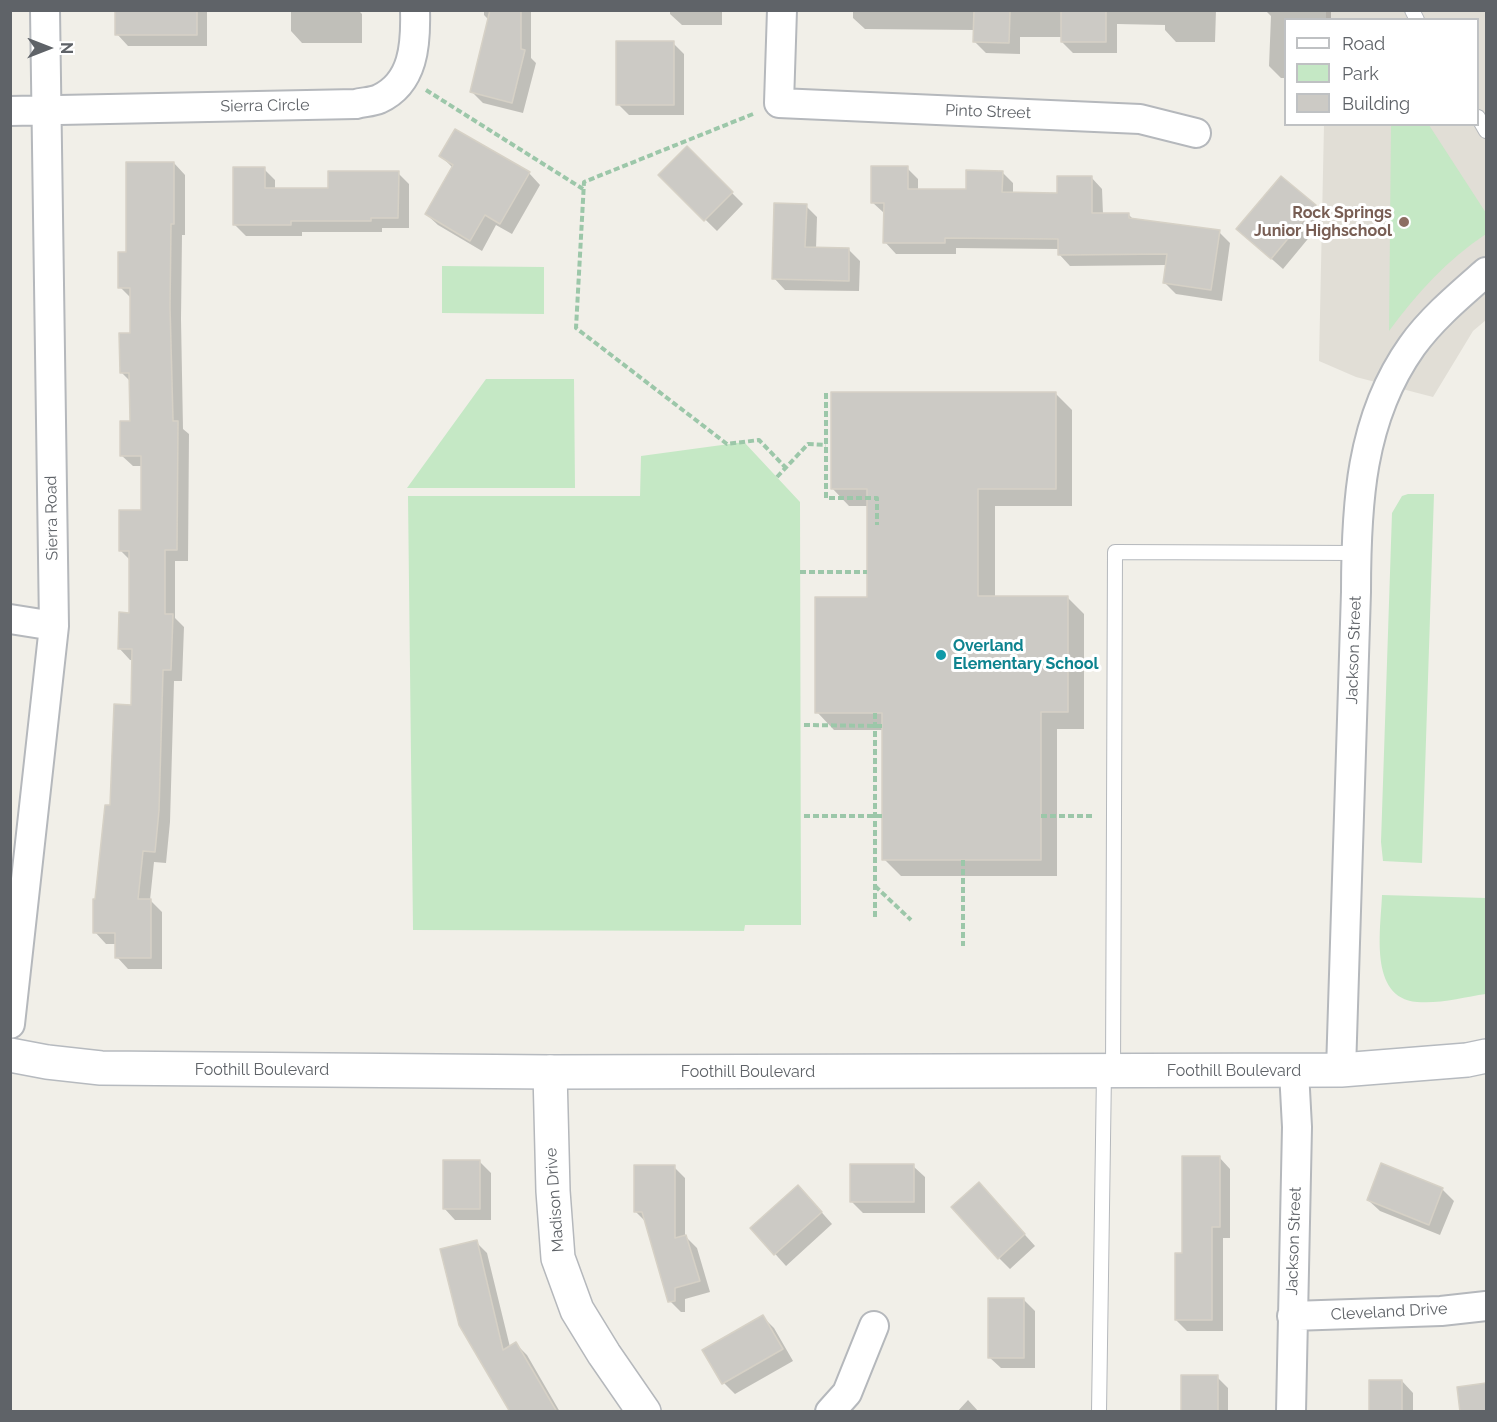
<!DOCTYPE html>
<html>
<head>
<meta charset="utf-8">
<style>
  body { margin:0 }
  #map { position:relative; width:1497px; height:1422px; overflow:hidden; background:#f1efe8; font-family:Raleway,sans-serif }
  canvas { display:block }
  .frame { position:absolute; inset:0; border:12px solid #5f6368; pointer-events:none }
  .legend { position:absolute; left:1284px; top:18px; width:195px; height:108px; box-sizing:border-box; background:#fff; border:2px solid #bfc1c3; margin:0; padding:8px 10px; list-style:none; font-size:18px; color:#5f6368 }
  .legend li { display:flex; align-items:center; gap:12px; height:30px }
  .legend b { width:30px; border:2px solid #bfc1c3 }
  .north { position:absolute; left:18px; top:18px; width:60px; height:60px; -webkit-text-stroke:4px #fff; paint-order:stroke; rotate:90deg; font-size:16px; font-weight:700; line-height:24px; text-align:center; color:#5f6368 }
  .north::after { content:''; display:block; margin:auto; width:21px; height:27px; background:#5f6368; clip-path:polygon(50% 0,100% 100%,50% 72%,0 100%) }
</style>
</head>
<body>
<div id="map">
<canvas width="1497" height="1422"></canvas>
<div class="frame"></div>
<ul class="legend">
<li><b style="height:8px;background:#fff"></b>Road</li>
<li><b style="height:16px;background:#c5e8c5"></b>Park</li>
<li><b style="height:16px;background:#cccac5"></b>Building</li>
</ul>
<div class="north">N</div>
</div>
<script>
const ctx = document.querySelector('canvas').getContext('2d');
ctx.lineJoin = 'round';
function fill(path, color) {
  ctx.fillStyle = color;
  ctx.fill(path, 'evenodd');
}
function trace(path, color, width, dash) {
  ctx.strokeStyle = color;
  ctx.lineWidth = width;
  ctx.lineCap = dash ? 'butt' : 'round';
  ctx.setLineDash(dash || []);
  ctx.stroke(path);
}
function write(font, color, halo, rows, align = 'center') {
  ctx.font = font + ' Raleway,sans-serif';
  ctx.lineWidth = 6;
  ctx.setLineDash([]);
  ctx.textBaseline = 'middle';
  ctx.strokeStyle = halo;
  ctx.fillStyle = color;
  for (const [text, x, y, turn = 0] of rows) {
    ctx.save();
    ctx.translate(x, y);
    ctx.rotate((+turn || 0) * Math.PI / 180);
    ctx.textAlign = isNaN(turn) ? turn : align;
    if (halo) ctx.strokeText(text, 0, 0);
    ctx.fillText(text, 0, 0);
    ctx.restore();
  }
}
const education = new Path2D(`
  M1326,11h160v309l-13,11 -40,66 -77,-20 -37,-16 5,-236 154,-1v-104l-152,-1z`);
const green = new Path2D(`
  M1391,125h38l57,88v21c-39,26 -69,59 -97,97z
  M442,266l102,1v47l-102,-1z
  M486,379h88l1,109h-168z
  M744,442l56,60 1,423h-56l-1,6 -331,-1 -5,-434h232l1,-40z
  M1408,494h26l-12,369 -39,-2 -2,-19 11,-329 10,-17z
  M1382,895l104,3v96c-22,3 -46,10 -69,8 -49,-4 -36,-74 -35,-107z`);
const shadow = new Path2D(`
  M117,10h90v36h-79l-11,-12z
  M291,10h67l4,4v29h-60l-11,-12z
  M484,10h47v48l5,5 -13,50 -40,-10 -11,-11 17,-72 -5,-5z
  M670,10h52v15h-40l-12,-11z
  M853,10h363l-1,32h-39l-11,-12v-5l-48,-1v29h-44l-11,-11v-5h-42v17l-34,-1 -12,-12 1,-11 -110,-1 -12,-11z
  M1265,10h66v10h-45v58h-5l-12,-12 2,-50z
  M673,43l11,11v61h-55l-11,-11z
  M687,148l56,56 -26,27 -57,-56z
  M441,156l88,17 11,12 -28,49 -16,-9 -14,26 -44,-26 -12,-11 27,-46z
  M174,163l11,12v60h-3l-1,84 2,110 6,5 -1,127h-13v57l9,9 -2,54h-8l-4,141 -4,41 -12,-1 -4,38 12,12v57h-34l-11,-12v-13h-11l-11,-12 2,-31 15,-94 20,-101 1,-46h-3l-11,-12 11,-34v-54l-10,-10 22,-39v-45h-9l-12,-11 11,-32 -1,-41 -9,-9 10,-39v-35l-12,-12 21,-26z
  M907,168l11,11v12h49l35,-19 11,11v11l46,1 32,-18 11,12 1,25h25l6,6 85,12 11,11 -8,58 -46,-7 -11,-11 2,-18 -97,1 -11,-12v-5l-103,-1v6h-60l-11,-12 -1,-29 -12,-11z
  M264,169l11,11v9h55l68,-16 11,11v44h-27v4h-80v4h-56l-11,-11z
  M806,206l11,11 -1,32 33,1 11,11 -1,30 -74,-1 -11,-12z
  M1315,206l11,11 -43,52 -45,-40z
  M1055,393l17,17v96h-77v91h72l17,17v115h-27v147h-156l-17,-17v-129h-50l-17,-18 51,-114v-92h-19l-17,-18z
  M1219,1157l11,12v69h-7v93h-36l-11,-11 8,-66z
  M479,1161l12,12v47h-36l-11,-12z
  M1382,1165l61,25 11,11 -14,34 -60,-24 -12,-11z
  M913,1166l12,11v36h-62l-12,-12z
  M674,1167l11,11v58l12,12 13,44 -25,7v13h-4l-11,-11 -23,-78 -11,-11z
  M990,1196l45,50 -25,23 -11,-11z
  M809,1198l23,26 -46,42 -34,-38z
  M476,1242l11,11 23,94 6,-3 11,11 33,57h-48z
  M1024,1300l11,11v57h-34l-12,-11z
  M762,1316l12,12 19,33 -58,33 -11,-11 -20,-33z
  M1217,1377l11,11v24h-45z
  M1402,1381l11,12v19h-43z
  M968,1400l11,12h-22z`);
const building = new Path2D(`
  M115,10h82v25h-82z
  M490,10h31v39l4,1 -13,53 -42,-11z
  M974,10h36l-1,33 -36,-1z
  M1061,10h45v32h-45z
  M616,41h58v64h-58z
  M455,129l75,43 -30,52 -15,-9 -15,26 -45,-27 28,-49 -14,-9z
  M687,146l46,46 -29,29 -46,-46z
  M126,162h48v62h-3l-1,83 3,114h5l-1,129h-12v64h8l-2,56h-8l-4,140 -4,42 -12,-1 -5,48h13v59h-36v-25h-22v-34h2l10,-94h5l4,-101 17,1 1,-56h-14l1,-37 10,1v-62h-10v-41h22v-54h-21v-35h10l-1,-48h-9l-1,-40h11v-45h-12v-36h8z
  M871,166h37v23h58v-19l37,1 -1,21 55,1v-17h35v37h37v5l91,12 -9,60 -48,-7 4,-29 -109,1v-16l-113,-1v5h-62l1,-40h-13z
  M233,167h32v21h63v-17h71l-1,47h-27v3h-80v4h-58z
  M1281,176l35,29 -45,54 -35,-30z
  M774,203l33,1 -2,43 44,1v33l-77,-2z
  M831,392h225v97h-78v107h90v116h-27v148h-159v-147h-67v-116h52v-108h-36z
  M1182,1156h38v71h-8v93h-37v-67h7z
  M443,1160h37v49h-37z
  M1381,1163l62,25 -14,37 -62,-25z
  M850,1164h64v38h-64z
  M634,1165h41v73l11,-3 14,46 -25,7v13l-7,1 -26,-90h-8z
  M979,1182l46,52 -27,25 -47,-52z
  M798,1185l24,27 -48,43 -24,-27z
  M477,1240l26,110 13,-8 41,70h-47l-51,-87 -19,-76z
  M988,1298h36v60h-36z
  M763,1315l20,34 -61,35 -20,-34z
  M1181,1375h37v37h-37z
  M1369,1380h33v32h-33z
  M1486,1383v29h-26l-3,-25z`);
const path = new Path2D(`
  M426,90l157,99
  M753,114l-169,68 -8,146 151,116 32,-4 27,28
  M826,393v105h51v27
  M777,477l31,-33 18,1
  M800,572h67
  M875,713v207
  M804,725l78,1
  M804,816h78
  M1041,816h53
  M963,860v86
  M875,886l36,34`);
const service = new Path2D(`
  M1412,10l5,10
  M1478,117l8,14
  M1113,1071l2,-519 241,1
  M1099,1412l5,-340`);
const minor = new Path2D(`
  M782,10l-3,93 361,16 56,14
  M10,111l346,-7c7,-2 16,-2 23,-5 35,-16 37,-55 36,-89
  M10,619l44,7
  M10,1024l44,-398 -9,-616
  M1341,1070l15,-478c0,-86 4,-173 56,-246 20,-28 49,-52 74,-74
  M1292,1316l149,-5 45,-5
  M830,1412l17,-19 27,-67
  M1291,1412l6,-285 -3,-56`);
const tertiary = new Path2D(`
  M550,1072l3,119 5,67 19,52 27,44 40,58`);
const secondary = new Path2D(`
  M10,1055l37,7 54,6 449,4 791,-2 126,-10 19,-4`);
const markers = [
  [1404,222,6,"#8d6e63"],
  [941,655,6,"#0f9aa8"]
];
const streetNames = [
  ["Sierra Circle",265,106,-1],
  ["Pinto Street",988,112,2],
  ["Sierra Road",52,518,-91],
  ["Jackson Street",1354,650,-88],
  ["Foothill Boulevard",262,1070],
  ["Foothill Boulevard",1234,1071],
  ["Foothill Boulevard",748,1072],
  ["Madison Drive",555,1200,-94],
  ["Jackson Street",1294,1241,-88],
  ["Cleveland Drive",1389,1312,-3]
];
const educationNames = [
  ["Rock Springs",1392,213],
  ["Junior Highschool",1392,231]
];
const cultureNames = [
  ["Overland",953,646],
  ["Elementary School",953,664]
];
fill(education, '#e1ded6');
fill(green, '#c5e8c5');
fill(shadow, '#0003');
fill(building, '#cccac5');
trace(building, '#d6d1c6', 1.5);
trace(service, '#b5b8bc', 16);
trace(minor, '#b5b8bc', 32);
trace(tertiary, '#b5b8bc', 36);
trace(secondary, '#b6babf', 36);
trace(path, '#9cc7a9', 4, [6, 3]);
trace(service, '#fff', 14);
trace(minor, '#fff', 28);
trace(tertiary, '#fff', 33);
trace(secondary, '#fff', 33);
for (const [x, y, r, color] of markers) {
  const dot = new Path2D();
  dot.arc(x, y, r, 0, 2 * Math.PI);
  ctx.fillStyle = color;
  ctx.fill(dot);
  trace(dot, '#fff', 2);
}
write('16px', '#5f6368', '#fff', streetNames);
write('bold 16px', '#785e54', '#fff', educationNames, 'right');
write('bold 16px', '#0d838f', '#fff', cultureNames, 'left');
</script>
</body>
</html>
